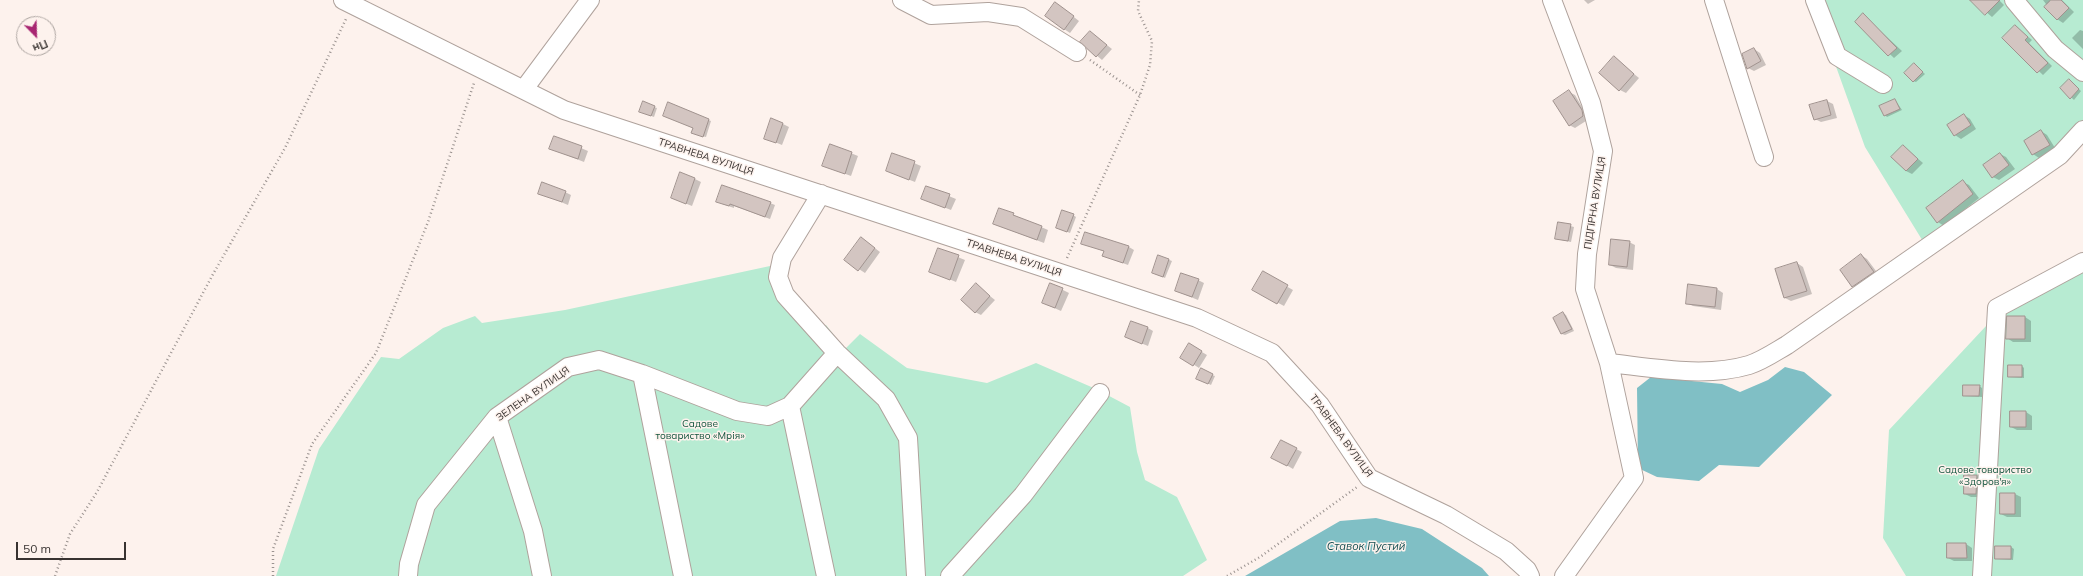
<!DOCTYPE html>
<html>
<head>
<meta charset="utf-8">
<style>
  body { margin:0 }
  #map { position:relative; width:2083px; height:576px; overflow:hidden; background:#fdf2ed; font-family:Mulish,sans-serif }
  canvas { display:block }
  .north { position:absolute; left:16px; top:16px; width:40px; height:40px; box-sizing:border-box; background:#fdf2ed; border:1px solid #aea6a2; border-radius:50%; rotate:157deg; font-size:11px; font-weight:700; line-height:16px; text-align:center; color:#383331 }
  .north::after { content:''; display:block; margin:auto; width:14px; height:18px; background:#a82672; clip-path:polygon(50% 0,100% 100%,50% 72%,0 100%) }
  .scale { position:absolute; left:16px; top:542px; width:110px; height:18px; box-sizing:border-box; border:2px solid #383331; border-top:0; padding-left:5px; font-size:12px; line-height:14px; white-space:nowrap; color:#383331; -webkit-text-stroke:3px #fdf2ed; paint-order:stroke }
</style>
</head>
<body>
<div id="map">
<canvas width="2083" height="576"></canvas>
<div class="north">Пн</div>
<div class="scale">50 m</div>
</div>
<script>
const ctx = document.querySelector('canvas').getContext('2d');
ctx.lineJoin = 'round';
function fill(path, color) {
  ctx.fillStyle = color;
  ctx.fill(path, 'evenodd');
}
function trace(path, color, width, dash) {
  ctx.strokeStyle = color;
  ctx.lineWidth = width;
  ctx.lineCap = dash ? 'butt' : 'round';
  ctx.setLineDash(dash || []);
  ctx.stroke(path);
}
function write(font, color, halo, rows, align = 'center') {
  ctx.font = font + ' Mulish,sans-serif';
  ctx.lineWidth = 3;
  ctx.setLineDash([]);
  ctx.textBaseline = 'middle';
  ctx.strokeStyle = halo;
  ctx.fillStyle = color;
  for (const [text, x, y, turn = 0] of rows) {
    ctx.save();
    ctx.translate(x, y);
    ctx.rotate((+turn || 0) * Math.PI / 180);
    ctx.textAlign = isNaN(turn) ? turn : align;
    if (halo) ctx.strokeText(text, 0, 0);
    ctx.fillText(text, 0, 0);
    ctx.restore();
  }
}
const green = new Path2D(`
  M1812,0h271v130l-159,113 -59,-96z
  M2083,260v316h-177l-23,-38 6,-108 111,-119z
  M770,266l7,27 35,42 14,-10 19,24 15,-15 47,34 80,15 49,-20 60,26 34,18 7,45 8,28 32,17 30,63 -24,16h-907l43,-127 62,-92 18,2 44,-31 32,-12 7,7 83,-13z`);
const water = new Path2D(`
  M1785,367l19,5 28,23 -73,72 -40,-2 -20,16 -42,-4 -19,-9 -1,-80 14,-11 71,7 18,8 28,-12z
  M1376,518l46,11 60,39 7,8h-244l95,-55z`);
const shadow = new Path2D(`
  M1584,0h11l-7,4z
  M1972,0h27l5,5 -12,12z
  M2043,0h19l12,12 -11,11 -6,-4z
  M1061,7l18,14 -9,12 -6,-4z
  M1863,15l39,36 -8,7 -38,-36z
  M2015,26l17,14 -3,3 23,23 -9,9 -39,-37z
  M2080,30l3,1v18l-11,-11z
  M1090,32l22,17 -10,11 -21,-18z
  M1754,49l6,4 6,12 -12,6 -6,-3z
  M1614,58l25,20 -13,15 -6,-3z
  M1914,64l11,10 -9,8 -3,-1z
  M2071,82l10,9 -7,9 -13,-12z
  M1569,92l6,3 14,24 -14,9 -6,-3z
  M1895,100l7,10 -15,7 -2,-2z
  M1827,101l6,3 4,14 -16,4 -6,-3z
  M668,103l43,18 -5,16 -11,-3 -1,-6 -30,-12z
  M654,107l3,1 -3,9 -11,-4z
  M1964,115l6,4 6,10 -15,10 -6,-4 -7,-10z
  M783,124l6,3 -7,18 -17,-7z
  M2041,131l6,4 8,13 -16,10 -6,-4 -8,-13z
  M555,137l33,14 -4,11 -33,-13z
  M831,145l27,11 -7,20 -27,-10z
  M1903,146l20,17 -11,11 -6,-3z
  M893,154l28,12 -6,16 -28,-11z
  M2000,154l6,3 9,12 -16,11 -6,-3z
  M695,179l6,3 -9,24 -20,-8z
  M1963,182l6,3 10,13 -35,28 -6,-4 -10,-14z
  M927,187l29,12 -5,11 -28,-11z
  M565,192l6,3 -3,10 -29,-12z
  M770,203l5,2 -5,14 -36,-13v2l-12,-4z
  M1000,209l48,21 -4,13 -50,-19z
  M1073,215l3,2 -6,16 -10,-4z
  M1559,223l15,4 -3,15 -15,-3z
  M867,242l13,10 -15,21 -20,-13z
  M1629,242l6,3 -2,25 -17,-2 -6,-3z
  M1082,243l47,4 5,3 -6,15 -19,-7 -6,-3 2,-3z
  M938,249l27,11 -9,22 -26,-11z
  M1861,255l6,4 12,16 -20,15 -6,-4z
  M1159,256l13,5 -7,17 -10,-4z
  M1797,263l6,4 9,27 -21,7 -6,-3 -9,-28z
  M1263,273l30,17 -9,16 -30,-16z
  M1198,280l6,3 -6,17 -22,-9z
  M1051,284l18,9 -8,18 -18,-8z
  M976,285l19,15 -14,15 -6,-3z
  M1689,286l28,3 6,4 -2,17 -28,-4 -6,-3z
  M1563,313l3,2 8,16 -9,4 -3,-1 -8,-16z
  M2008,317h17l6,4v21h-18l-6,-4z
  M1148,328l5,3 -5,15 -22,-9z
  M1190,345l17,10 -8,13 -17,-11z
  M2022,366l2,2v10l-15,-1z
  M1212,375l3,1 -4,9 -14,-7z
  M1979,386l3,2v9l-18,-1z
  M2011,412h15l6,4v14h-15l-6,-3z
  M1281,441l21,11 -9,17 -20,-12z
  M1977,476l6,4 -1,17h-11l-6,-3z
  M2001,494h14l6,3v20h-14l-6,-3z
  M1948,544h18l6,4v13h-18l-6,-3z
  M2011,547l3,2 -1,11 -17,-1z`);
const building = new Path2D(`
  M1970,0h30l-15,15z
  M2051,0h10l8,8 -12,12 -13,-13z
  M1055,2l19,14 -10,14 -19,-14z
  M1863,13l34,35 -9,8 -33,-34z
  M2015,25l13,12 -3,3 23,23 -11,10 -35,-35z
  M1090,31l17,14 -11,12 -16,-15z
  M1754,48l7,13 -14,8 -5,-15z
  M1614,56l20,18 -15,17 -20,-18z
  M1914,63l9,9 -10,10 -9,-9z
  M2069,79l10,10 -9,10 -10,-11z
  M1569,90l13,20 1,6 -14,10 -16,-25z
  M1895,99l5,10 -16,7 -5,-10z
  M1827,100l4,15 -17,5 -5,-15z
  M643,101l12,5 -4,10 -12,-4z
  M668,102l41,17 -6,18 -12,-4 2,-5 -30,-12z
  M1964,114l7,11 -17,11 -7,-11z
  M771,118l12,5 -7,20 -12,-4z
  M2041,130l9,15 -18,10 -8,-14z
  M554,136l28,10 -4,13 -29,-10z
  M830,144l22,8 -7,22 -23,-8z
  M1903,145l15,14 -12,12 -15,-14z
  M892,153l23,8 -6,19 -23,-9z
  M2000,153l9,12 -17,13 -9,-13z
  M680,172l15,6 -9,26 -15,-6z
  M1963,180l10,14 -36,29 -11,-15z
  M542,182l24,9 -4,11 -24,-8z
  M722,185l49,17 -6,15 -35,-13 -1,2 -13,-4z
  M926,186l24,8 -5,14 -24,-9z
  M999,208l15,5 -1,2 29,11 -5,14 -44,-16z
  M1062,210l12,4 -7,18 -11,-4z
  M1558,222l13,2 -3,17 -13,-2z
  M1085,232l44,14 -6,17 -21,-7 2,-5 -23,-7z
  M861,237l14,11 -17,23 -14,-11z
  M1611,239l19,2 -3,26 -18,-2z
  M938,248l21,7 -9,25 -21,-8z
  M1861,254l13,18 -22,15 -12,-17z
  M1158,255l11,4 -6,18 -11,-4z
  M1797,262l10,29 -23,7 -9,-29z
  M1263,271l25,14 -11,19 -25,-14z
  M1181,273l18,6 -7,18 -17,-6z
  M976,283l14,13 -15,17 -14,-13z
  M1050,283l13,5 -8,20 -13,-5z
  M1688,284l29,4 -2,19 -29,-3z
  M1563,312l9,17 -11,5 -8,-16z
  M2007,316h18v23h-19z
  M1131,321l17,6 -6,17 -17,-7z
  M1189,343l13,8 -9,15 -13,-8z
  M2008,365h14v12h-14z
  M1201,368l12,6 -5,10 -12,-5z
  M1963,385h17l-1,11h-16z
  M2010,411h16v16h-16z
  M1281,440l16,8 -10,18 -16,-8z
  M1964,475h13l-1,19h-12z
  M2000,493h15v21h-15z
  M1947,543h19l1,15h-20z
  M1995,546h16v13h-16z`);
const path = new Path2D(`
  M1090,60l50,35
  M1067,258l73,-163 10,-30 2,-24 -14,-30 1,-11
  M55,576l15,-42 27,-42 115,-216 73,-128 61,-129
  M273,576v-27l39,-105 64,-91 52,-131 46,-139
  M1227,576l33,-19 97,-70`);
const minor = new Path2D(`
  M343,0l221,110 633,208 75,35 48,52 49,73 77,37 60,36 21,19 3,6
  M902,0l29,15 57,-3 33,5 56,35
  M1552,0l39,103 12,48 -16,103 -2,35 24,74 25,115 -70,98
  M1714,0l50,157
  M1815,0l22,56 46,28
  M2014,0l41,49 28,23
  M524,89l66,-89
  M821,194l-39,64 -4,19 7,18 52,58 49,46 22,39 8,138
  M1609,363c45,5 96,15 140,2 13,-4 26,-13 38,-20l273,-190 23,-25
  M642,374l41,202
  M790,406l36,170
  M497,417l36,114 9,45
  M408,576l1,-12 17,-59 71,-88 71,-50 31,-7 43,14 95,37 31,5 22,-10 47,-53
  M950,576l73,-81 77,-102
  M1982,576l15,-268 86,-46`);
const streetNames = [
  ["ТРАВНЕВА ВУЛИЦЯ",706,157,18],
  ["ПІДГІРНА ВУЛИЦЯ",1595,203,-81],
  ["ТРАВНЕВА ВУЛИЦЯ",1014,258,18],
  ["ЗЕЛЕНА ВУЛИЦЯ",533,394,-35],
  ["ТРАВНЕВА ВУЛИЦЯ",1341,436,54]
];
const parkNames = [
  ["Садове",700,424],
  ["товариство «Мрія»",700,436],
  ["Садове товариство",1985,470],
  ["«Здоров'я»",1985,482]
];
const waterNames = [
  ["Ставок Пустий",1366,547]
];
fill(green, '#b7ebd2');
fill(water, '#80bfc5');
fill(shadow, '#0003');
fill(building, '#d3c5c1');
trace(building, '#a0928e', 1);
trace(minor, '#afa29c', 20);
trace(path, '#9b9390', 2.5, [1, 3]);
trace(minor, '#fff', 18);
write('10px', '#383331', '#fdf2ed', streetNames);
write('10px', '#12543d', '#fdf2ed', parkNames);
write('italic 11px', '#154e52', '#fdf2ed', waterNames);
</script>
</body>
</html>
